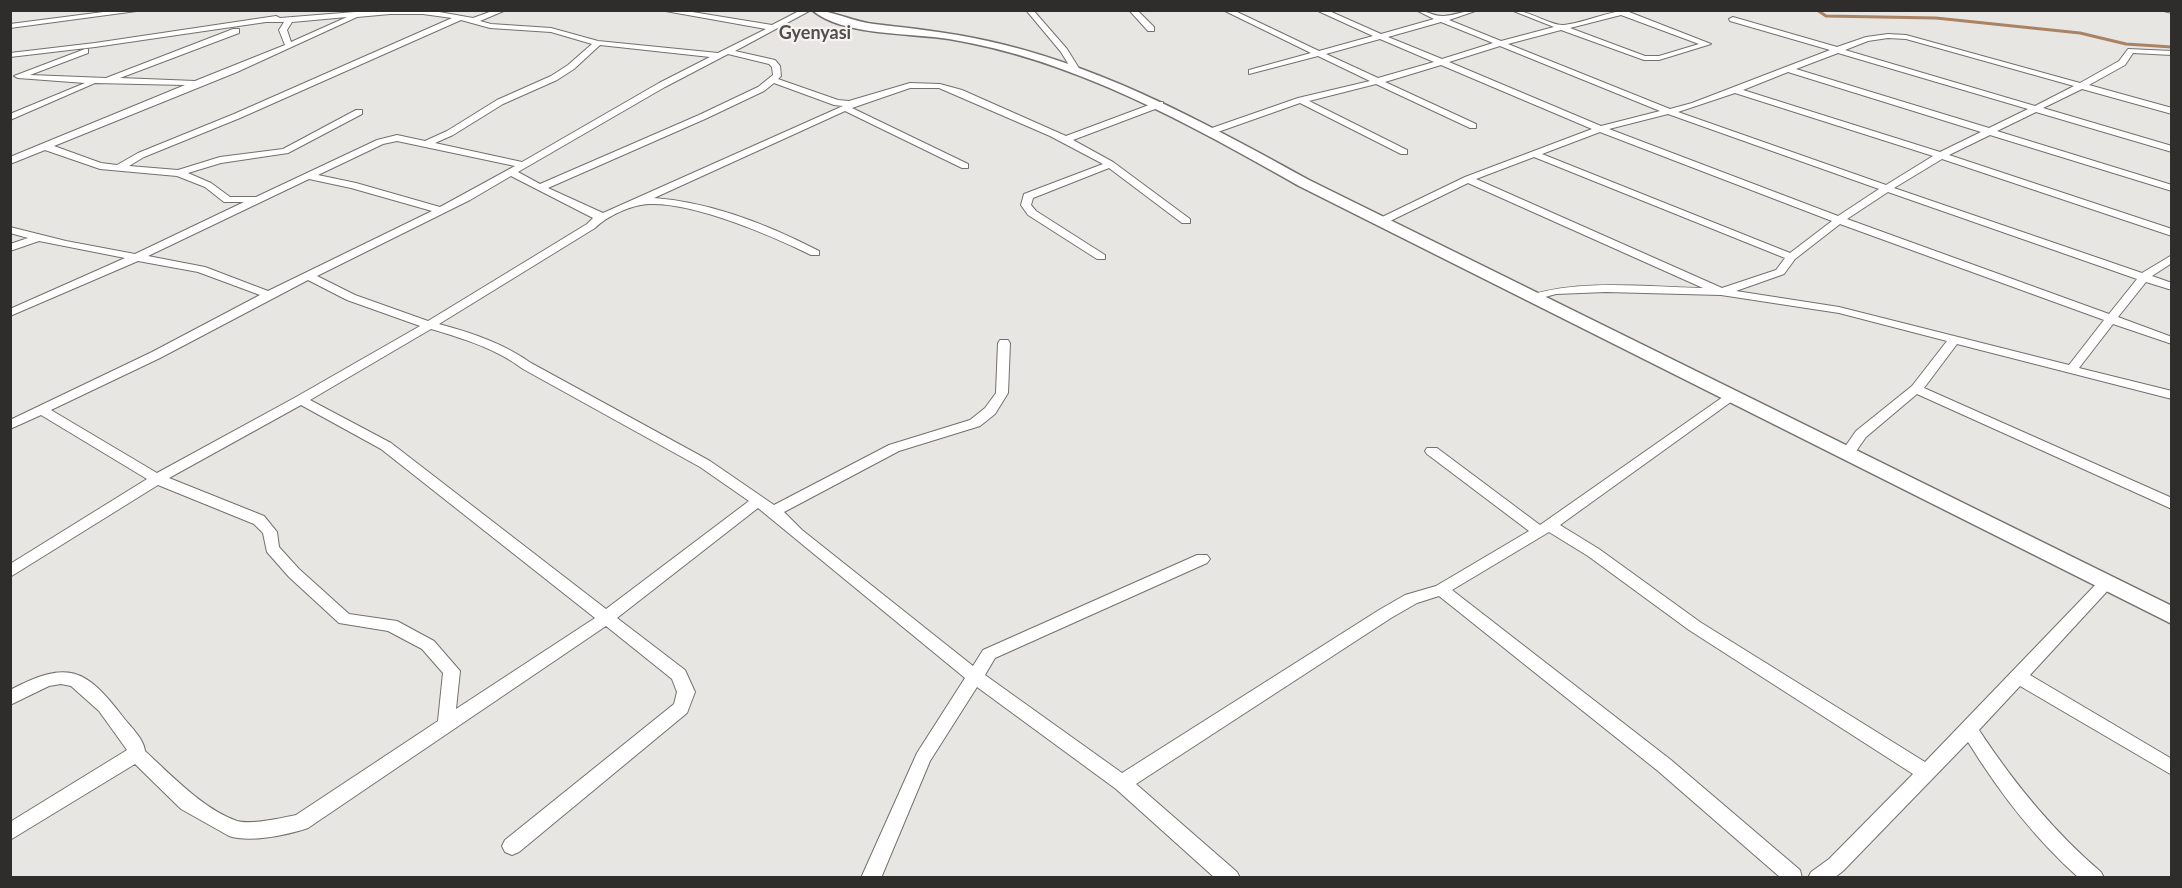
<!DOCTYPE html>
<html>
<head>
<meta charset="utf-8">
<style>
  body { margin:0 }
  #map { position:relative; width:2182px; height:888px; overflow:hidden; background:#e8e6e3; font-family:Lato,sans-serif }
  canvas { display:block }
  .frame { position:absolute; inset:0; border:12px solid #2e2d2c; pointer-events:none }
</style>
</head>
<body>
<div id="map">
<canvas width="2182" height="888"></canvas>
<div class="frame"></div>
</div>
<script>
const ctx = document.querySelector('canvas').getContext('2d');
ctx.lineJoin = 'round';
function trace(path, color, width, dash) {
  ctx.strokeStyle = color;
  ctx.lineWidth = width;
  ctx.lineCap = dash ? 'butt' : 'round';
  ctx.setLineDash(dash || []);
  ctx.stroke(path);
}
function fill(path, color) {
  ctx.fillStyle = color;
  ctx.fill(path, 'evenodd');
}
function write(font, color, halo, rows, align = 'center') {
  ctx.font = font + ' Lato,sans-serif';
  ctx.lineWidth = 4.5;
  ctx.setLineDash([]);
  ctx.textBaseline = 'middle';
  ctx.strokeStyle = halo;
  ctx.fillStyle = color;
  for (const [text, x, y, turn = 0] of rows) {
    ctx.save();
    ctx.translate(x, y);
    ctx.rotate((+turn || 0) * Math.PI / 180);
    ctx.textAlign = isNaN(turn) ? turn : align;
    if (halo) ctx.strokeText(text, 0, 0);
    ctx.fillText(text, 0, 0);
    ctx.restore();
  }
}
const stream = new Path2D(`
  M1817,10l9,6 110,2 144,15 46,11 46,3`);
const minor = new Path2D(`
  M119,10h25l-134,18v-4z
  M380,10h48l45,8 22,-8h11l-26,11 11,3 60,4 47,13 120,12 48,-24 -106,-19h20l92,15 29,-15h10l-76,41 40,9 5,6 1,10 -3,3 60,21 11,1 61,-18 30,1 22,6 104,46 91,-34h6v4l-90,34 40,22 77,57v4h-8l-73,-55 -76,30 -2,7 5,6 69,44v4h-8l-69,-44 -7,-10 3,-11 79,-30 -53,-28 -111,-48h-29l-58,20 116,56v4h-6l-117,-57 -191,87c56,4 115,27 165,53v4h-8c-40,-20 -118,-53 -162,-51 -18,1 -42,12 -54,24l-156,96c33,9 64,19 92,39l179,98 64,44 115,-60 81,-25 15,-12 11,-15 2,-50 2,-3h8l2,3 -2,50 -13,21 -15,12 -81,25 -115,61 18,18 171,136 10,-16 214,-95h10l3,4 -3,4 -212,95 -10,17 137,98 257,-163 26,-15 31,-9 93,-55 -102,-77 -2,-3 2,-3h10l103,77 190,-133 5,1 1,3 -1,3 -175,126 39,24 101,73 225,140 176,-183h10l3,4 -3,4 -81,88 142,84v16l-152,-89 -41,44c35,53 74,101 122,142l3,6h-25c-44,-39 -80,-86 -111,-136l-125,129 -9,7h-26l3,-6 18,-13 84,-85 -224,-144 -101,-74 -39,-24 -97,58 219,170 129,110 2,8h-21l-123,-107 -219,-175 -22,7 -26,15 -255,166 101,88 3,6h-25l-99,-89 -139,-102 -47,74 -49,117h-20l56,-125 48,-75 -207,-170 -141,110 68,52 10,22 -8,21 -168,139 -7,3 -7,-3 -3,-6 3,-6 169,-136 3,-12 -5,-13 -66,-53 -298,202c-20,7 -59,15 -79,8l-48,-27 -46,-45 -125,76v-18l117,-72 -28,-39 -28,-25 -10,-2 -12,2 -39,19v-15c57,-30 75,-23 113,27 7,9 21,22 22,34 26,24 58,58 92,70 14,4 45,-3 59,-6l142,-94 5,-48 -21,-24 -34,-18 -49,-8 -50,-46 -22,-25 -4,-19 -9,-9 -96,-39 -148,92v-13l137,-85 -106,-64 -31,14v-9l142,-68 108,-57 -62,-23 -60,-11 -128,55v-7l115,-51 -86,-17 -29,10v-7l18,-6 -18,-5v-6l56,14 69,13 109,-52h-20l-19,-15 -28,-11 -77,-7 -55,-19 -35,14v-7l175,-72 -90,-2 -85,37v-6l75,-31 -67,-5 -4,-2 71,-27h3v4l-58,22 76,3 127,-49h6v4l-119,45 75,3 90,-36 -6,-15 5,-8h-18l-171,25 -85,10v-4l85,-10 181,-27 4,2zM390,14h33l29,4 -218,96 -96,39 -21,12 -16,-2 -47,-17 183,-74 120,-55zM347,17l-56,25 -4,-12 5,-8zM461,20l29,8 61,4 41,12 -24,21 -17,11 -54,24 -50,31 -22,10 -28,-6 -20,5 -121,57h-26l-19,-14 -23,-10 33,-10 67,-10 74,-39v-4h-6l-73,39 -63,8 -42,13 -49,-4 15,-9 96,-39zM600,45l110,12 -51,26 -137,79 -87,-19 18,-8 50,-31 54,-24 17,-11zM728,54l41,10 3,3 1,8 -15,12 -59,28 -159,69 -22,-12 147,-85zM774,83l60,22 9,1 -240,107 -55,-25 157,-69 59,-28zM397,141l118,25 -75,41 -84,-24 -38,-8 65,-31zM511,176l82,42 -6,6 -159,97 -73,-26 -38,-19 153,-76zM309,179l42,9 81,23 -164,80 -63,-24 -57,-11zM308,280l39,20 73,26 -124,71 -139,76 -106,-63 109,-52zM431,329c33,10 64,19 92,40l177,98 49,34 -143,108 -215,-166 -81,-43zM301,405l80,44 214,169 -139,91 4,-38 -26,-30 -37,-20 -48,-7 -50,-45 -20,-22 -2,-15 -13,-16 -95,-38z
  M1026,10h7l34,39 13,21 -1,2h-6l-12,-20z
  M1129,10h8l17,17v4h-6z
  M1223,10h10l86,41 54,-15 -57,-26h11l54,24 53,-15 -18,-9c9,0 19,7 28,6 12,-1 22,-6 34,-6l-29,10 52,21 53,-14 -43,-17c18,0 40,16 53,15 24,-3 45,-15 69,-15l-4,2 82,32 -52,16h-15l-83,-30 -53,14 162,65 22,-6 138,-53 -100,-29 -1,-2 4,-2 104,30 29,-10 22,-3 18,1 174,48 39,-22 9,-12 44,2v4l-39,-2 -8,12 -36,20 83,23v6l-90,-25 -39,19 129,38v6l-136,-40 -39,19 175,54v6l-182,-56 -41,20 223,74v7l-230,-77 -48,29 248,85 30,-18v8l-20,13 20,7v7l-26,-8 -28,35 54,20v7l-59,-20 -34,44 93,23v8l-215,-55 -33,44 248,110v11l-255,-115 -51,43 -14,20h-10l-2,-3 16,-23 56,-45 35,-45 -108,-28 -118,-18 -115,-3 -50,2 -22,6 -4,-1v-4c55,-16 116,-8 173,-7l-235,-105 -82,40h-8v-4l87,-42 127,-48 -151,-64 -56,17 91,42v4h-6l-94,-44 -67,17 98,49v4h-6l-101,-51 -85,30h-6v-4l89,-31 72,-17 -52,-25 -69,18v-4l62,-17zM1621,15l78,29 -40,12h-14l-75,-28zM1441,22l52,21 -51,16 -54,-22zM1888,38l18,1 168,47 -39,20 -190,-56 23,-9zM1380,39l54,23 -56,16 -52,-24zM1500,46l160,65 -59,15 -152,-64zM1838,53l190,56 -39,19 -193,-59zM1788,72l193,60 -41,20 -197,-62zM1735,93l198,63 -47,29 -208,-73zM1668,114l211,75 -41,27 -229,-87zM1600,132l232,89 -42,32 -248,-99zM1534,157l251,101 -9,12 -54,18 -246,-109zM1888,192l249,87 -28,35 -262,-95zM1840,224l264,96 -35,45 -230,-58 -103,-16 48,-17 11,-15z
  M2160,10h12v3z`);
const tertiary = new Path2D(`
  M812,10c20,0 41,12 62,14 44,5 88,10 131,21 108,27 206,81 304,135l863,426v18l-873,-438c-110,-62 -223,-126 -350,-147 -38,-6 -107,-3 -137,-29z`);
const farQuarternames = [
  ["Gyenyasi",815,33]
];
trace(stream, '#a98363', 3);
trace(minor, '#73706e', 2);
trace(tertiary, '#73706e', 3);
fill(minor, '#fff');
fill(tertiary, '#fff');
write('bold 18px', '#514f4d', '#f6f3f1', farQuarternames);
</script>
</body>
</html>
